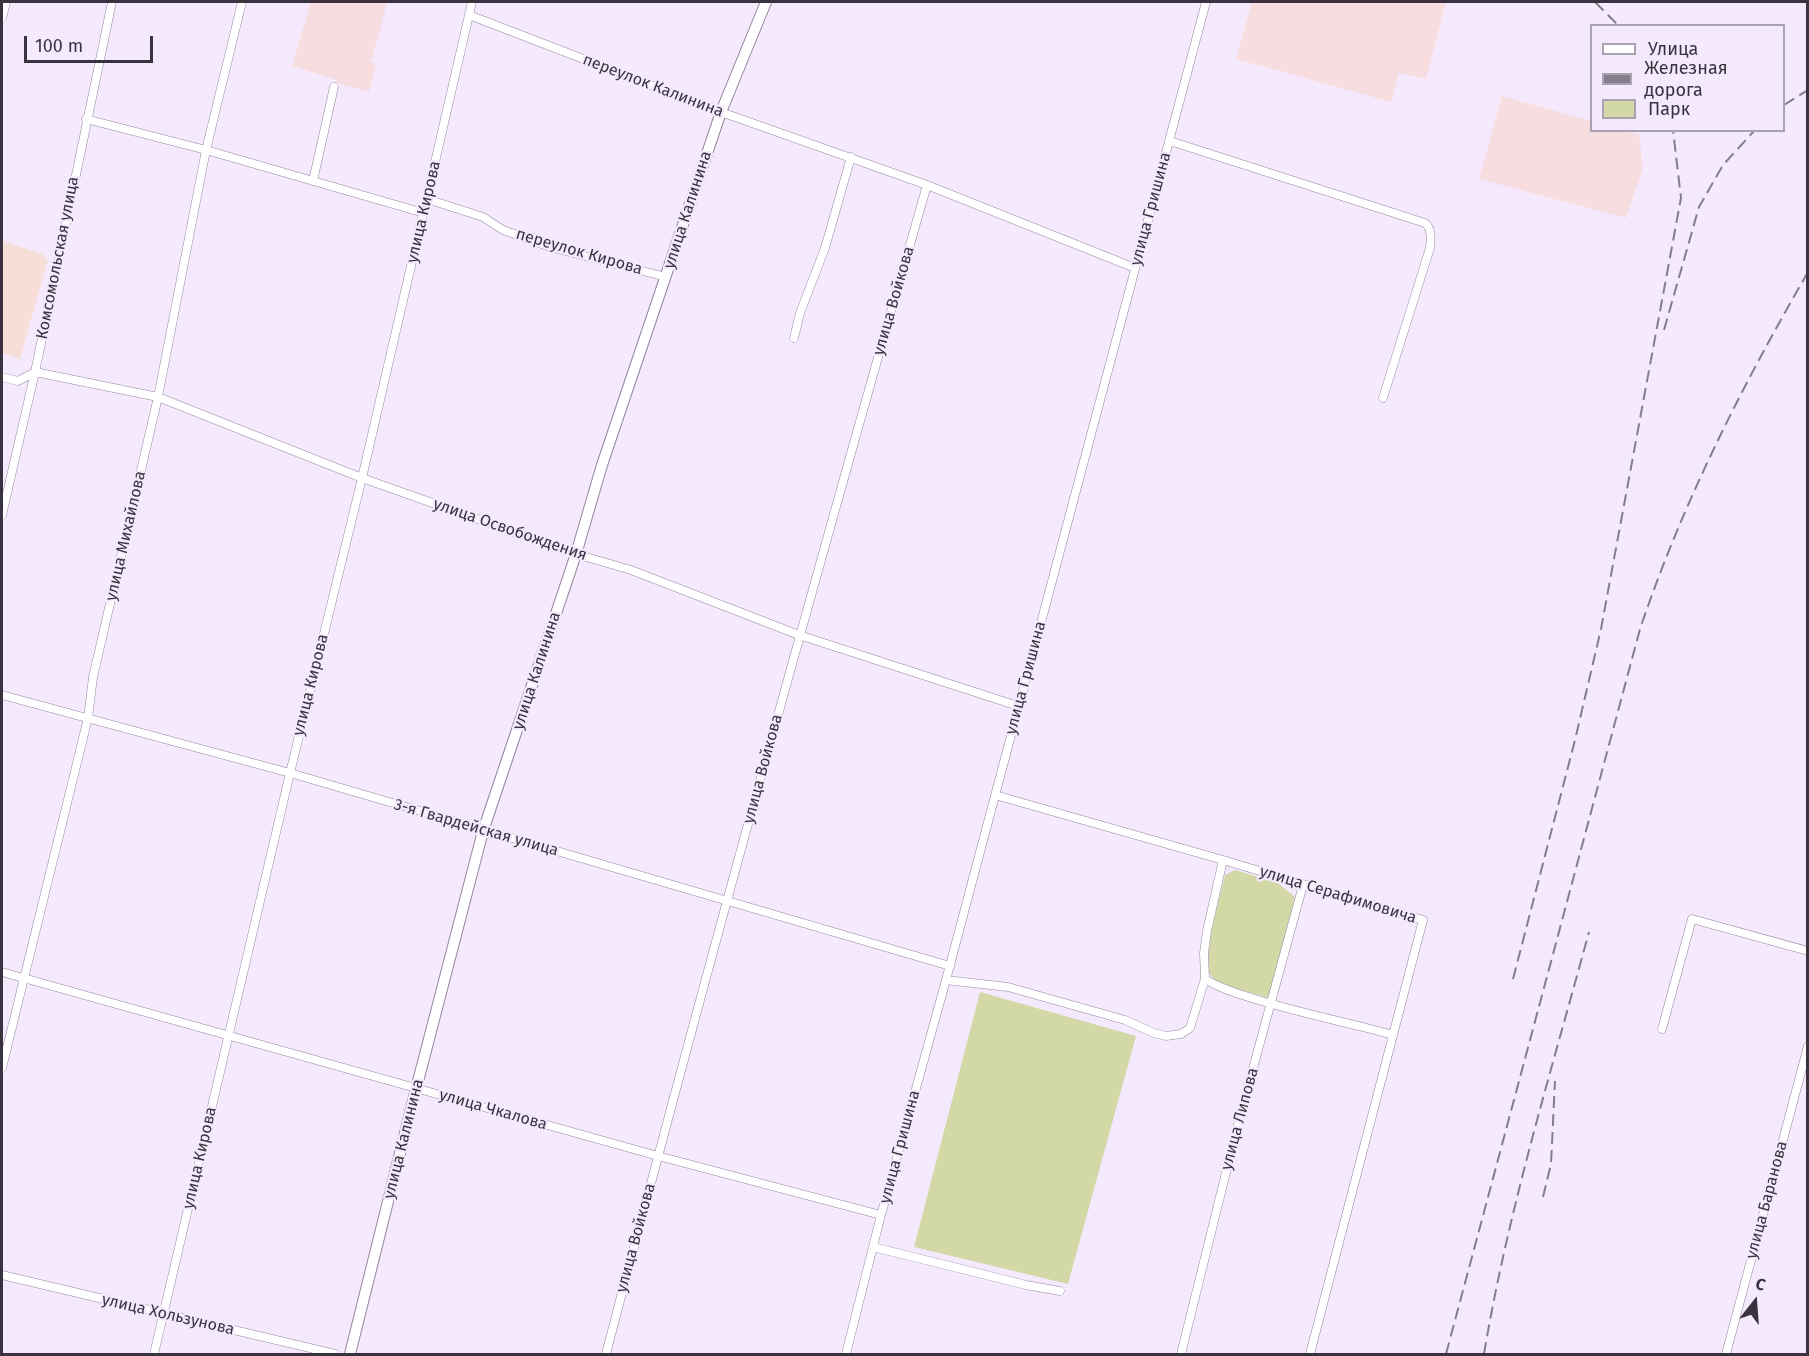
<!DOCTYPE html>
<html>
<head>
<meta charset="utf-8">
<style>
  body { margin:0 }
  #map { position:relative; width:1809px; height:1356px; overflow:hidden; background:#f5eafd; font-family:"Fira Sans",sans-serif }
  canvas { display:block }
  .frame { position:absolute; inset:0; border:3px solid #3a333f; pointer-events:none }
  .legend { position:absolute; left:1590px; top:24px; width:195px; height:108px; box-sizing:border-box; background:#f5eafd; border:2px solid #aaa1b1; margin:0; padding:8px 10px; list-style:none; font-size:18px; color:#3a333f }
  .legend li { display:flex; align-items:center; gap:12px; height:30px }
  .legend b { width:30px; border:2px solid #aaa1b1 }
  .north { position:absolute; left:1725px; top:1272px; width:60px; height:60px; -webkit-text-stroke:4px #f5eafd; paint-order:stroke; rotate:17deg; font-size:16px; font-weight:700; line-height:24px; text-align:center; color:#3a333f }
  .north::after { content:''; display:block; margin:auto; width:21px; height:27px; background:#3a333f; clip-path:polygon(50% 0,100% 100%,50% 72%,0 100%) }
  .scale { position:absolute; left:24px; top:36px; width:129px; height:27px; box-sizing:border-box; border:3px solid #3a333f; border-top:0; padding-left:8px; font-size:18px; line-height:21px; white-space:nowrap; color:#3a333f; -webkit-text-stroke:4px #f5eafd; paint-order:stroke }
</style>
</head>
<body>
<div id="map">
<canvas width="1809" height="1356"></canvas>
<div class="frame"></div>
<ul class="legend">
<li><b style="height:8px;background:#fff"></b>Улица</li>
<li><b style="height:8px;background:#857d8c"></b>Железная дорога</li>
<li><b style="height:16px;background:#d3d8a7"></b>Парк</li>
</ul>
<div class="north">С</div>
<div class="scale">100 m</div>
</div>
<script>
const ctx = document.querySelector('canvas').getContext('2d');
ctx.lineJoin = 'round';
function fill(path, color) {
  ctx.fillStyle = color;
  ctx.fill(path, 'evenodd');
}
function trace(path, color, width, dash) {
  ctx.strokeStyle = color;
  ctx.lineWidth = width;
  ctx.lineCap = dash ? 'butt' : 'round';
  ctx.setLineDash(dash || []);
  ctx.stroke(path);
}
function write(font, color, halo, rows, align = 'center') {
  ctx.font = font + ' "Fira Sans",sans-serif';
  ctx.lineWidth = 4.5;
  ctx.setLineDash([]);
  ctx.textBaseline = 'middle';
  ctx.strokeStyle = halo;
  ctx.fillStyle = color;
  for (const [text, x, y, turn = 0] of rows) {
    ctx.save();
    ctx.translate(x, y);
    ctx.rotate((+turn || 0) * Math.PI / 180);
    ctx.textAlign = isNaN(turn) ? turn : align;
    if (halo) ctx.strokeText(text, 0, 0);
    ctx.fillText(text, 0, 0);
    ctx.restore();
  }
}
const industrial = new Path2D(`
  M311,2h76l-8,33 -8,26 5,3 -7,28 -33,-9v-3l-44,-14z
  M1252,2h194l-20,77 -27,-6 -8,29 -155,-43z
  M1502,96l89,25 1,9 33,1 14,3 4,35 -17,49 -147,-39z`);
const education = new Path2D(`
  M2,240l40,14 6,6 -28,99 -18,-6z`);
const green = new Path2D(`
  M1235,870l43,13 17,14 -26,101 -51,-15 -11,-12 4,-40 14,-56z
  M980,992l156,44 -68,248 -154,-37z`);
const street = new Path2D(`
  M472,2l-3,13 252,97 206,73 208,83
  M2,18l4,-16
  M86,119l120,31 218,63
  M1170,141l255,82c7,6 6,16 5,25l-47,150
  M313,181l21,-94
  M427,199l56,18 20,13 47,17 116,30
  M794,338l6,-25 25,-65 26,-91
  M2,377l16,4 17,-9 123,25 204,81 214,76 55,16 168,65 219,71
  M2,515l33,-143 77,-370
  M2,695l288,78 660,193
  M995,795l228,65 200,60 -113,434
  M2,972l656,184 223,59
  M1205,979c14,9 31,14 47,19 47,15 94,24 141,37
  M946,980l62,7 117,33 29,13 12,3 15,-2 9,-6 15,-49 -1,-26 3,-22 16,-71
  M1662,1029l30,-110 116,32
  M2,1068l86,-350 5,-41 65,-280 48,-247 36,-148
  M873,1247l153,38 34,6
  M2,1275l333,79
  M154,1354l136,-581 72,-295 107,-463
  M606,1354c102,-391 210,-780 321,-1169
  M846,1354l35,-139 65,-235 260,-978
  M1181,1354l59,-238 63,-231
  M1726,1354l82,-308`);
const secondary = new Path2D(`
  M350,1354l66,-265 67,-258 93,-277 26,-89 119,-353 45,-110`);
const rail = new Path2D(`
  M1595,2l24,24
  M1784,105l24,-15
  M1664,330l35,-123 24,-42 32,-35
  M1513,979l62,-239 26,-111 80,-431 -8,-68
  M1543,1197l8,-33 4,-83
  M1446,1354l194,-725c42,-125 102,-243 168,-357
  M1484,1354c24,-143 67,-282 105,-422`);
const streetNames = [
  ["переулок Калинина",653,86,21],
  ["улица Гришина",1151,209,-75],
  ["улица Калинина",688,210,-72],
  ["улица Кирова",424,212,-77],
  ["переулок Кирова",579,252,16],
  ["Комсомольская улица",58,258,-79],
  ["улица Войкова",894,301,-74],
  ["улица Освобождения",510,530,19],
  ["улица Михайлова",126,536,-77],
  ["улица Калинина",537,671,-72],
  ["улица Гришина",1026,678,-75],
  ["улица Кирова",311,685,-76],
  ["улица Войкова",763,769,-75],
  ["3-я Гвардейская улица",476,828,16],
  ["улица Серафимовича",1338,895,17],
  ["улица Чкалова",493,1110,16],
  ["улица Липова",1240,1119,-75],
  ["улица Калинина",404,1139,-76],
  ["улица Гришина",900,1147,-75],
  ["улица Кирова",200,1158,-77],
  ["улица Баранова",1767,1200,-75],
  ["улица Войкова",636,1238,-75],
  ["улица Хользунова",168,1315,13]
];
fill(industrial, '#f8dde0');
fill(education, '#f8ded8');
fill(green, '#d3d8a7');
trace(street, '#9685a1', 9);
trace(secondary, '#9685a1', 12);
trace(street, '#fff', 8);
trace(secondary, '#fff', 10);
trace(rail, '#857d8c', 2, [12, 6]);
write('16px', '#3a333f', '#f5eafd', streetNames);
</script>
</body>
</html>
